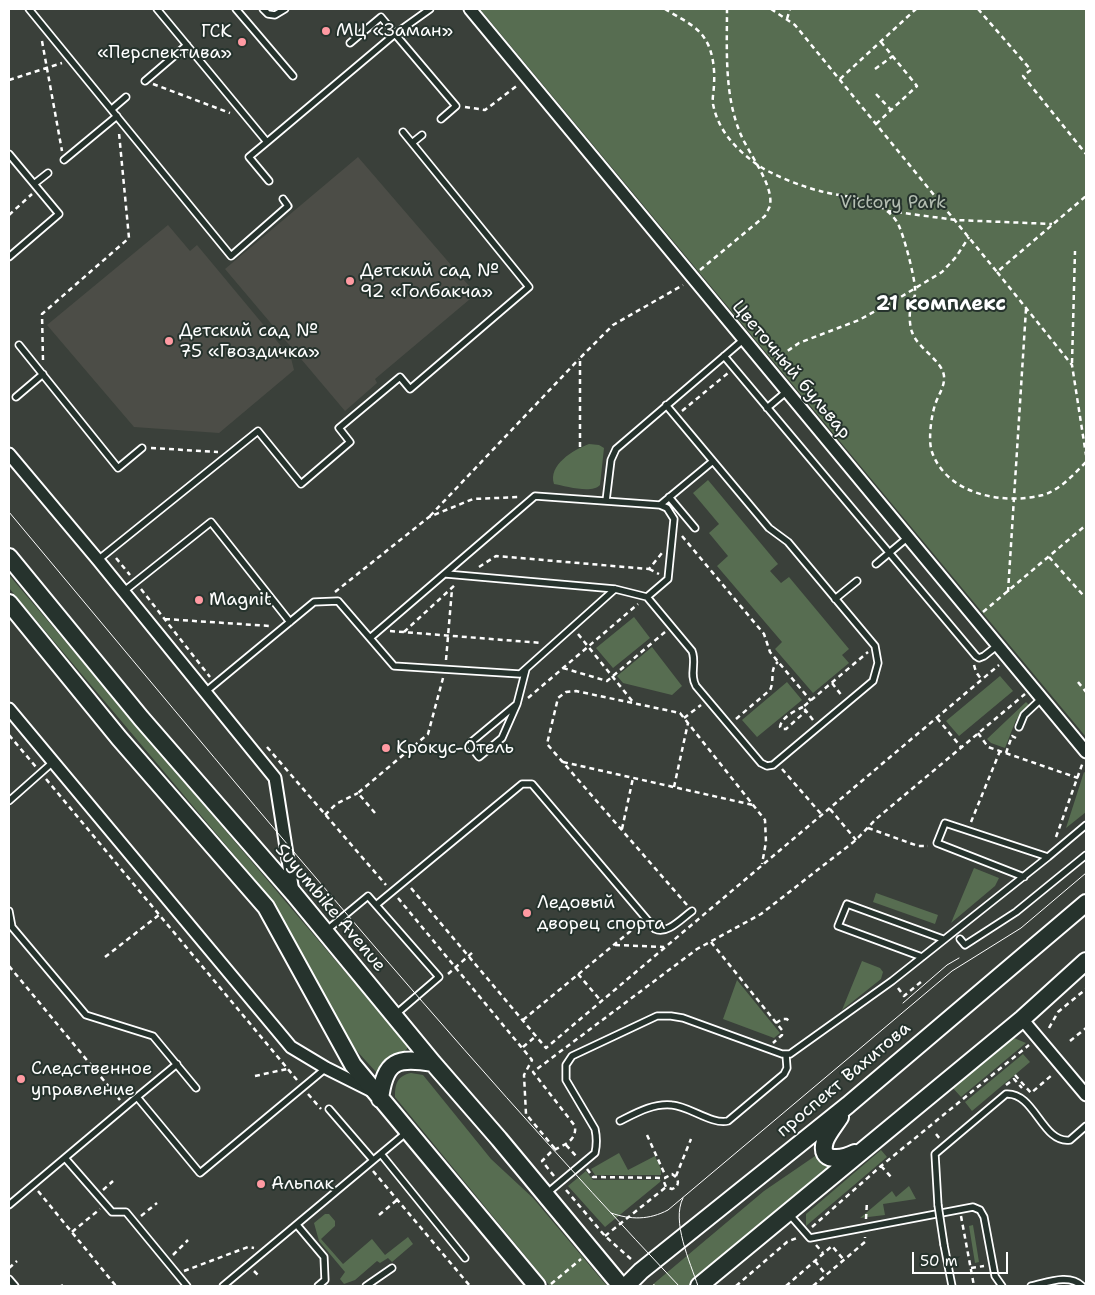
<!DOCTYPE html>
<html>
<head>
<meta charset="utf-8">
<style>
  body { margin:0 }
  #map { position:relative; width:1095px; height:1295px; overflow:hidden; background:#3a403a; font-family:"Shantell Sans",sans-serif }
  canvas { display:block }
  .frame { position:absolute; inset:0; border:10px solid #fff; pointer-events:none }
  .scale { position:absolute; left:912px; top:1252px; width:96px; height:22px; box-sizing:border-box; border:2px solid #fff; border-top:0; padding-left:6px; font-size:15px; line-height:18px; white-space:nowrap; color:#fff; -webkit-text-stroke:4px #26332d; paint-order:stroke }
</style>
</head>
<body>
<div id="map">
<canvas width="1095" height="1295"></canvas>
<div class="frame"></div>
<div class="scale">50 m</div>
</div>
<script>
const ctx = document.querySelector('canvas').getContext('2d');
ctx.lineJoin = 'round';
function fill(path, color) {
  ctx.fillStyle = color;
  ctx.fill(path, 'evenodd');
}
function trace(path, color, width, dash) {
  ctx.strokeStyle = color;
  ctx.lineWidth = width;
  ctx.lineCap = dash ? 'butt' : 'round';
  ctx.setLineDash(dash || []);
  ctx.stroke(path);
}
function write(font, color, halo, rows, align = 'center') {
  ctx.font = font + ' "Shantell Sans",sans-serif';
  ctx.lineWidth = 4;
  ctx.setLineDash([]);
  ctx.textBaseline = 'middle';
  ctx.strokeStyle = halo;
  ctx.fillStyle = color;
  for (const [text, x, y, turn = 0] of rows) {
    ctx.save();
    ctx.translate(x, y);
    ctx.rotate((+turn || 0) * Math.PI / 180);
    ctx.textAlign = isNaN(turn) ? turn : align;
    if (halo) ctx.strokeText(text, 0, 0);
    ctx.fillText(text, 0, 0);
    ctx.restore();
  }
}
const built = new Path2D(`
  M358,157l118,137 -101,85 2,4 -32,28 -120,-142z
  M168,225l22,26 7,-6 94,113 3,12 -75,63 -85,-6 -87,-102z`);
const green = new Path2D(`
  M480,9h606v728z
  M589,444l10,1 5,3 -4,37c-8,9 -35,1 -46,-1 -6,-19 19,-34 35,-40z
  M708,480l70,84 -8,7 11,12 8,-6 60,72 -7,6 7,8 -36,30 -38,-44 7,-7 -65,-76 11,-10 -19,-23 10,-9 -26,-31z
  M9,575l398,470v4l-30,24 -22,-24 -62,-112 -25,-42 -259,-307z
  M634,617l16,21 -37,30 -17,-20z
  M652,647l30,39 -10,9 -49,-12 -6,-7z
  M1000,676l13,15 -54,45 -13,-15z
  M787,682l15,18 -45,37 -15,-17z
  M1026,702l4,4 -14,14 -11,28 -14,-5 -4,-4z
  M1084,772l2,1v39l-20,16z
  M974,868l25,10 -4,8 -44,37z
  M876,893l62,22 -3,9 -62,-22z
  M862,961l18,7 3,4 -2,7 -39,31z
  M737,980l43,53 -6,5 -51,-19z
  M1014,1038l12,5 -65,54 -9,-10 55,-47z
  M1023,1054l7,8 -58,49 -7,-9z
  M411,1073l12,2 68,84 42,39 74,88h-57l-155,-189c0,-13 2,-21 16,-24z
  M881,1150l6,7 -81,69v-12z
  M619,1153l9,17 27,-14 6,13v6h-66l-4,-6z
  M818,1154l4,9 8,3 -142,120h-37l113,-95z
  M586,1171l7,9h68l-1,2 -55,45 -37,-41z
  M909,1186l7,13 -33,5 2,11 -25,3 32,-27 4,6z
  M325,1214h4l6,7v5l-14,13 22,25 29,-25 13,16 23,-18 5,7 -21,18 -4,-4 -8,5 -3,-2 -22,19 -11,4 -4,-5 5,-7 -26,-31 -5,-18z
  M973,1225l6,37 -4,1 -6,-37z`);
const path = new Path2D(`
  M665,9c12,8 32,16 40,30 8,12 10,31 9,45 0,7 -2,14 -1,20 5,26 22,44 42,59 14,11 48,24 65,28 26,7 61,6 77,31 6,9 20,62 18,72 0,3 -2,5 -3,7 -3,9 -3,23 0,31 6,17 30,28 32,44 1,11 -6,19 -9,29 -4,12 -7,36 -3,47 15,43 72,53 111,43 17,-5 31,-21 43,-33
  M771,9l24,16 202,247 89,-76
  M978,9l53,61 -8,6 63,78
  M787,19l3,-10
  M42,41l20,110
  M875,69l18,-13
  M840,79l76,-70
  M9,80l53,-17
  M153,84l77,29
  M876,94l15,16
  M465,107l20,3 33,-25
  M876,124l41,-38 -36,-44
  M888,211l68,9 96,4
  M9,215l23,-21
  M700,270l65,-54c1,-3 4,-7 5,-10 4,-21 -21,-52 -29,-71 -17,-39 -14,-85 -14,-126
  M997,272l75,93 14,90
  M771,356l12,-2 16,-11 60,-23 40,-22 43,-26 14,-15 13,-20
  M43,360l-1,-46 87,-76 -10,-105
  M1072,363l3,-112
  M682,411l46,-38
  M580,447v-89l33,-33 70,-40
  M151,448l67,4
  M430,516l149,-157
  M682,536l82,98 6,18 41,49
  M1049,557l34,38
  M116,558l14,17
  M479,567l17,-11 153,13 13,-16
  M649,569l10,5
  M141,589l69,88
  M335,592l94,-75 44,-18 47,-2
  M1008,592l18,-283
  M983,612l103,-87
  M165,619l105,7
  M390,631l152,12
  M404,632l52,-48
  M578,634l55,68
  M446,660l6,-71
  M974,665l2,7 6,8
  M563,668l44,13 58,-49
  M1078,682l8,10
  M832,683l10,13
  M528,698l110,-94
  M803,707c-9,4 -22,11 -23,20l3,2h3l20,-18
  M684,718l17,-13
  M937,718l24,29
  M736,719l34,-29c5,-10 -1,-21 8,-28
  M813,720l-10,-13 65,-55
  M978,733l10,14 90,31
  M9,735l27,32
  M267,747l119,138
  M1006,753l6,-17 4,2
  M563,762l190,43
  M782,769l40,46
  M46,779l251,301
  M674,787l14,-64
  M830,809l26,31
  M375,813l-17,-20 70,-59 15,-56
  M325,815l11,-11 22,-11
  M971,822l29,-71
  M868,828l50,18h10
  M622,829l11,-51
  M1056,837l27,-75
  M411,888l135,160 453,-383
  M398,898l134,162 -8,15 2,39 30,36
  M687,905l-140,-161 11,-46 8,-6 10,-1 104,22 85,107 1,22 -4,22
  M711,942l71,88v5l-9,8
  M615,945l49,2
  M105,957l54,-42
  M9,966l111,134
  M448,974l25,-22
  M578,974l23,27
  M898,988l6,8 18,-15
  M523,1020l116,-96
  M776,1023l6,-4h5l3,4
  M1049,1028l9,-16 28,-23
  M1070,1041l16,-13
  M523,1047l13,-11
  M1015,1075l16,18 21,-18 -1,-2
  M255,1076l32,-7
  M1006,1085l8,-6 8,9
  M308,1094l13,15
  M936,1134l4,5
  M647,1135l19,42
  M566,1145l11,12
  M881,1166l12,13
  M587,1169l6,8 72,1 7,-4 5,4c2,5 1,9 -5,11l-6,-2 -2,-5 1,-4
  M373,1171l97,115
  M554,1176l-12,-15c3,-3 6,-6 9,-9 10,-7 26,-9 24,-26l-42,-54 164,-123 64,-35 95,-74 20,-21 149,-125
  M676,1176l15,-37
  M103,1190l10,-9
  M566,1190l39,46 27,24
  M38,1191l78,95
  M379,1215l18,-15
  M141,1216l16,-13
  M961,1216l13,70
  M866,1219l1,-18
  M812,1227l69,-61 148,-121
  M72,1232l28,-23
  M605,1236l61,-49
  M816,1245l7,8
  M173,1255l15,-15
  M815,1261l11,14
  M9,1268l8,-7
  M971,1268l13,-2
  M184,1271l64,-24 6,1
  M254,1271l6,6
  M551,1284l30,-25
  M653,1285l1,1
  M61,1286l2,-1
  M736,1286l51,-44 12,-5
  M786,1286l46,-40 12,14
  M813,1286l52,-44v-5`);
const service = new Path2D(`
  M29,9l202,247 57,-50 -5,-7
  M157,9l110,133 128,-108 -14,-17 -31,26
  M236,9l57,67
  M263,9l5,5 7,1 10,-6
  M430,9l-35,25 61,72 -15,13
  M145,81l42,-36
  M112,109l14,-12
  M403,132l9,11
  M267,142l-18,15 20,24
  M9,154l50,60 -50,43
  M64,160l53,-44
  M34,184l14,-11
  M19,345l99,123 24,-20
  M724,356l252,300 3,2 5,-2 14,-11
  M16,397l27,-23
  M767,408l19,-16
  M669,497l26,31
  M606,501l5,-41 5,-11 127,-109
  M660,505l53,-44
  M98,560l160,-129 43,53 49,-42 -11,-14 61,-51 10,12 119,-102 -117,-144 10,-8
  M876,564l31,-26
  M446,574l169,15 32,8 45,54c5,12 -3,23 4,35l65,77 6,3 6,-1 100,-84 5,-18 -3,-17 -87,-104 -19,-14 -103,-123
  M123,592l88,-70 79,100
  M835,599l22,-18
  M370,638l165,-142 125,9 7,3 7,11 -6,60 -21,18
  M204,693l110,-91 24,-1 56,65 126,8 95,-85
  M517,704l-15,34 -23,19 -10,-13 48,-40 9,-35
  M1019,727l5,-12 18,-17
  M9,801l44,-39
  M1024,877l-87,-34 8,-20 103,34
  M376,905l146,-121h10l123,145c12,6 27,-11 37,-18
  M9,911l3,16 74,88 67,21 43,52
  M327,930l41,-34 71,81 -43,37
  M960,939l5,6 51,-33 70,-57
  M922,957l-84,-31 9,-22 96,35
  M177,1064l-40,33 63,76 126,-105
  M329,1109l44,51
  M620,1121c16,-8 33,-18 52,-16 17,1 40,20 56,16l56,-47 3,-6 -1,-13
  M381,1154l84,104
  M65,1158l47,54h14l61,74
  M546,1194l49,-41c2,-9 2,-15 0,-24l-29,-49v-15l6,-9 85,-40h14l12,2 99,36h8l102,-73 156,-124 38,-32
  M9,1205l128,-108
  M938,1205l-3,-51 71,-60c29,-2 36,50 64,46l16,-14
  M790,1215l20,23 163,-31 7,3 4,7 11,59 7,10
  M297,1225l27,32 1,23 -7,6
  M944,1245l8,41
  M9,1279l6,7
  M223,1286l184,-154
  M366,1286l26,-18
  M1031,1286c15,-3 38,-13 51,0`);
const minor = new Path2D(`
  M470,9c204,248 411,495 616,743
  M9,454l89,106 177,218 18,114
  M9,709l282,338 35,21 44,22
  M1022,1019l64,76`);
const secondary = new Path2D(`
  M9,557l132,161 153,176 139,169 66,76 122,147
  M9,603l110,135 147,169 87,158 184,221
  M380,1099c5,-39 17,-42 53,-36
  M840,1117c-5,8 -12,16 -15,24 -7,23 18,18 30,12
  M626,1286l15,-15 207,-166 238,-202
  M699,1286l323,-267 64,-58`);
const tram = new Path2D(`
  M9,512c219,262 436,526 670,774
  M903,1003l44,-38 12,-7
  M683,1198c-12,23 7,64 15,88
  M611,1213c20,7 38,7 57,-3l284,-239 69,-43 65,-55`);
const serviceBridge = new Path2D(`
  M938,1205l6,40`);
const markers = [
  [326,31,5,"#ff9aa2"],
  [242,42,5,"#ff9aa2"],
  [350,281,5,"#ff9aa2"],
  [169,341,5,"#ff9aa2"],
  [199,600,5,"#ff9aa2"],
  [386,748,5,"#ff9aa2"],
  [527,913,5,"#ff9aa2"],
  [21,1079,5,"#ff9aa2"],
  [261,1184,5,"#ff9aa2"]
];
const poiNames = [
  ["МЦ «Заман»",336,31],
  ["ГСК",232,32,"right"],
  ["«Перспектива»",232,53,"right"],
  ["Детский сад №",360,271],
  ["92 «Голбакча»",360,292],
  ["Детский сад №",179,331],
  ["75 «Гвоздичка»",179,352],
  ["Magnit",209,600],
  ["Крокус-Отель",396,748],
  ["Ледовый",537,903],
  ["дворец спорта",537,924],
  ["Следственное",31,1069],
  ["управление",31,1090],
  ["Альпак",271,1184]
];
const parkNames = [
  ["Victory Park",893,203]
];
const streetNames = [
  ["Цветочный бульвар",791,370,50],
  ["Suyumbike Avenue",330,908,50],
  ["проспект Вахитова",844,1080,-40]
];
const quarterNames = [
  ["21 комплекс",941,305]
];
fill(built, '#4c4d47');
fill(green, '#576d51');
trace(service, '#fff', 9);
trace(minor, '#fff', 15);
trace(secondary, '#fff', 20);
trace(path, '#fff', 2.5, [5, 4]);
trace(service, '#26332d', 5.5);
trace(minor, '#26332d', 11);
trace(secondary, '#26332d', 16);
trace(tram, '#fff', 1);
trace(serviceBridge, '#fff', 9, []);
trace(serviceBridge, '#26332d', 5.5);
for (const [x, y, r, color] of markers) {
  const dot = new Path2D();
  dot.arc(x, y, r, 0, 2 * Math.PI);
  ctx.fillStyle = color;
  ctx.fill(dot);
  trace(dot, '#26332d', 2);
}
write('18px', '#fff', '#26332d', poiNames, 'left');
write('18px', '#b3bdb1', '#26332d', parkNames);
write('18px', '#fff', '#26332d', streetNames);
write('bold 20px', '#fff', '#26332d', quarterNames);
</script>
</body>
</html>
